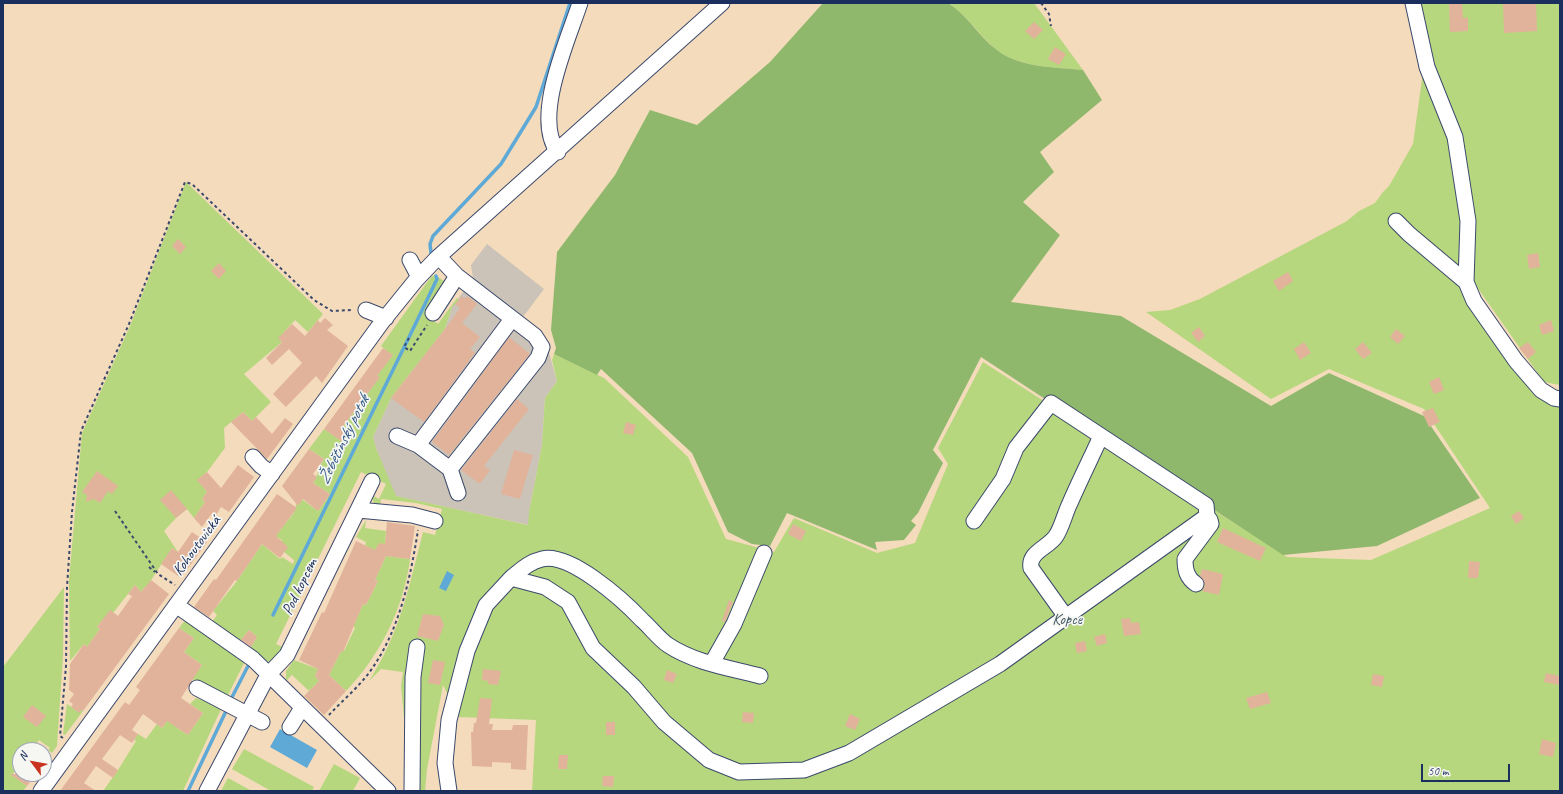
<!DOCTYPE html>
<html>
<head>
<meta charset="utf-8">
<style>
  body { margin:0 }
  #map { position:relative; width:1563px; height:794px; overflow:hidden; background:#f3dbbb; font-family:Caveat,sans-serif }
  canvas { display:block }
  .frame { position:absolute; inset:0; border:4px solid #1b2f5e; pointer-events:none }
  .north { position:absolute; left:12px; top:742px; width:40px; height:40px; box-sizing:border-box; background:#f6f6f2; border:1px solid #9ea6b7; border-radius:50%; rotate:302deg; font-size:11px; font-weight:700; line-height:16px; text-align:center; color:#1b2f5e }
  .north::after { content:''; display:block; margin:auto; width:14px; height:18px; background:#c8321e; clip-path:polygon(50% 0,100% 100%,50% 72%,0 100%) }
  .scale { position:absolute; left:1421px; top:764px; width:89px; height:18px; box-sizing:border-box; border:2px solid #1b2f5e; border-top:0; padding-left:5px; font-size:12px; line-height:14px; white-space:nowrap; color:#1b2f5e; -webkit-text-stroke:3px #f6f6f2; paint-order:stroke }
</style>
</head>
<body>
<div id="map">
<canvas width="1563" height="794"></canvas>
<div class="frame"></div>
<div class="north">N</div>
<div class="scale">50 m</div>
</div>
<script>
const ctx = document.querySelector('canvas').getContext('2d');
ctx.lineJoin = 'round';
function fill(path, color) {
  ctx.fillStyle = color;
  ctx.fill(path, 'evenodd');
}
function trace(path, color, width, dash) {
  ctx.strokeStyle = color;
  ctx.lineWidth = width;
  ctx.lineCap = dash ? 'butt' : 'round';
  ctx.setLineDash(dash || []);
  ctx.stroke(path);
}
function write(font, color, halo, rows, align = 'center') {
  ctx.font = font + ' Caveat,sans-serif';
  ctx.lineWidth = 3.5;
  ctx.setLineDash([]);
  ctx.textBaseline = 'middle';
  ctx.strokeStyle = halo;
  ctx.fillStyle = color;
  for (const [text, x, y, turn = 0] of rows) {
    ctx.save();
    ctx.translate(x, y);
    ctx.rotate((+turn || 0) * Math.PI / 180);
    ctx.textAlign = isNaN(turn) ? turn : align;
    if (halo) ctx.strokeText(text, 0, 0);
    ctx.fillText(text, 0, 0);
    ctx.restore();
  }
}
const industrial = new Path2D(`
  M487,244l57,45 -21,28 21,18 13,46 -12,17 -3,47 -13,67v13l-134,-29 -19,-48 -3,-11 18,-39 54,-69 7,-22 21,-29 -2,-13z`);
const green = new Path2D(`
  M948,3h86l49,67c-28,-3 -63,-2 -86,-20 -18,-14 -29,-35 -49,-47z
  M1420,3h140v382l-16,-3 -72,-102 -11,-146 -26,-69z
  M1423,72l29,65 11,87 -3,58 100,122v387h-1028l4,-71 -77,-3 -16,-32 -16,84 -2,22h-19v-52l-5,-53 2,-14 -22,-3 -12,12c31,-48 40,-94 54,-149l12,3 7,-26 -26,-6 -35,-4 -1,8 -6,-3 -2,-9 7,4 7,-15 -25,-12 -85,172 9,4 -14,15 -22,-13 8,-13 -8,-7 -10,13 -27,-21 5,-7 -4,-4 24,-30 25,-37 18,15 2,-2 11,7 1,-4 -10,-8 -4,-10 2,-2 -7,-4 18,-22 6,-17 19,14 12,-17 -17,-11c6,-8 5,-16 11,-24l-15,-10 15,-20 21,14 6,-8 -10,-6 38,-51 -2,-2 15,-21 -11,-9 44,-61 7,-9h4l8,5 -10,22 -3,15 7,6 19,-26 2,2 -7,7 -7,22 -54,69 -18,39 3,11 20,48 132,29 1,-13 13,-67 3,-47 12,-17 -5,-21 2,-6 50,24 84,79 38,82 48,13 20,-34 83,35 38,-10 33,-79 -10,-16 45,-86 304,195 84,3 119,-52 -66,-99 -95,-40 -58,30 -125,-87 24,-2 30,-11 147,-78 12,-10 16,-8 8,-11 6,-6 24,-42z
  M186,182l137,132 -15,18 -13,-12 -16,18 3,4 -38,32 27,28 -19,19 -9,-9 -19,16 1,20 -18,24 -9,8 9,12 -5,7 3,3 -11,16 -7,-9 -11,9 -12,13 14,21 -6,-4 -26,40 -1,-1 -4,5 -6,-7 -22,28 -3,-2 -13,16 3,2 -13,18 -3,-3 -14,17 -1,-81 13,-147 48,-107z
  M366,520l-1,8 21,3 -1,13h-6l-4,7 -10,-6 1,-3 -10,-5z
  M386,556l24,3c-6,48 -30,97 -64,132l-17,-16 12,-24h3l11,-23 -2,-2 10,-22 3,1 12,-24 -3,-1z
  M64,587l-1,69 -6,90 -5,7 -4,-3 2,-2 -11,-8 -7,10h-12v15l-8,10 15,11 -4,5h-20v-124z
  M186,619l58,44 -18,36 -34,-20 10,-14 -18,-13 10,-14 -15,-10z
  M294,660l24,9 -3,7 4,5 -10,10 -17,-16 -6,6v-10z
  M196,698l26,9 -39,84h-80l15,-21 18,-29 -2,-1 4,-6 8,5 11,-15 5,4 14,-20 3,16 -2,4 11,7 15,-22 -13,-9z
  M67,704l12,8 2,-2 2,1 -18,24 -2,-1z
  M244,749l70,38 -2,4h-41l-39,-22z
  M334,764l26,14 -7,13h-34z
  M228,778l24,13h-31z`);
const forest = new Path2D(`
  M823,3h125c20,12 30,33 49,47 23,18 58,17 86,20l19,30 -62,52 14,20 -31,30 37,33 -49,67 110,14 150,90 58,-33 95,43 56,82 -103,48 -94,9 -302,-198 -48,93 10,13 -25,50 -7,8 5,4 -12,15 -29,2 2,8 -90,-37 -17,33 -18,-2 -24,-12 -36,-79 -91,-84 -4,6 -43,-21 2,-6 -5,-18 6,-78 58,-77 35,-65 47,15 73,-63z`);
const water = new Path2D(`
  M447,571l7,4 -8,16 -7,-3z
  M280,729l37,21 -10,18 -37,-21z`);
const stream = new Path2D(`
  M431,253l-1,-9 3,-8 68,-72 35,-57 34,-104
  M273,615l141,-288 23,-48 -1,-3
  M230,701l18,-35
  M188,791l39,-82`);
const building = new Path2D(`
  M1503,3h33l1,28 -33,2z
  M1449,4h13l1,14h5v13l-18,1z
  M1034,22l9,8 -9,9 -9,-8z
  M1055,47l11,7 -7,11 -11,-6z
  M178,239l8,8 -6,7 -8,-8z
  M1538,253l2,14 -11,2 -2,-14z
  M219,263l7,8 -7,8 -8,-8z
  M1288,272l5,9 -14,10 -6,-10z
  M462,296l3,3 2,-3 10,8 -15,19 18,14 -10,12 5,4 -51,69 -33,-24 57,-73 12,-17 -5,-4z
  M325,318l8,7 -6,5 21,16 -26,37 -6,-7 -30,31 -13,-13 29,-31 -13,-14 -17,16 -6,-7 16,-16 -4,-4 14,-14 13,12 13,-16 2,3z
  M1551,320l3,11 -12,4 -3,-10z
  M1199,327l6,9 -7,6 -7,-9z
  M1396,329l9,7 -7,8 -8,-7z
  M509,337l21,17 -81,101 -17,-13z
  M1304,342l7,11 -11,7 -6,-11z
  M1363,342l9,11 -9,6 -8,-10z
  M1528,342l8,10 -8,7 -9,-11z
  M383,348l10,7 -16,21 3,1 -39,52 10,6 -6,9 -21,-15z
  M1439,377l5,13 -10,4 -5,-12z
  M517,399l12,10 -45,57 6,4 -10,14 -19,-14z
  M1433,408l7,14 -11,5 -7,-15z
  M243,412l9,9 4,-4 16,17 13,-16 8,6 -26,35 -36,-37z
  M626,422l10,3 -3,10 -10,-2z
  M309,449l15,10 -11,15 4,3 -4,6 17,11 -12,17 -15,-12 -5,7 -16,-20z
  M514,450l19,5 -13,44 -19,-5z
  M238,465l16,12 -25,35 -8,-5 -5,8 -3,-3 -11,15 -8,-9 11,-16 -3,-3 5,-7 -10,-12 10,-8 14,16z
  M97,471l21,15 -6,8 -4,-3 -8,12 -6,-4 -8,3 1,-7 -5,-3z
  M171,490l16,19 -11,9 -16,-18z
  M277,494l20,14 -21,28 12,11 -8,11 -18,-14 -25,37 -2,-1 -26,37 -15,-10 20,-28 2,1z
  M1519,511l5,7 -8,6 -5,-8z
  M387,522l28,4 -5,33 -24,-3 -11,24 3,1 -12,24 -3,-1 -20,48 -2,-1 -12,24 17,16 -22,24 -20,-19 15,-15 -4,-5 3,-7 -19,-9 23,-48 2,1 32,-72 19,9 4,-7 6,1z
  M793,524l13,7 -5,10 -13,-7z
  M1223,528l43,20 -6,13 -43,-19z
  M192,532l15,10 -26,36 -20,-14 11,-16 6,4z
  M1469,561l11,1 -2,16h-10z
  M1202,569l21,5 -4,21 -17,-4 3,-6 -5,-9z
  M151,580l18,14 -86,117 -2,-1 -2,3 -8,-6 2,-3 -4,-3 5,-7 -5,-4 1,-26 14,-20 3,3 13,-18 -3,-2 13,-17 8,6 14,-20 -4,-2 7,-9 6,7z
  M729,600l4,2 -8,20 -3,-1z
  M423,614l17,2 4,9 -6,16 -21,-5z
  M1130,618l1,5 8,-1 2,12 -17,2 -3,-17z
  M179,628l15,10 -10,14 18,13 -21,33 22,15 -15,22 -21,-14 -5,7 -19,-14 -11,16 6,4 -6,9 -12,-8 -18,24 16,11 -5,8 -17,-12 -12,17 12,8h-36l65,-89 4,3 11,-15 -4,-3z
  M249,630l8,7 -6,10 -10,-7z
  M1105,634l2,9 -10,3 -3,-9z
  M1085,641l2,10 -10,2 -2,-10z
  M433,660l12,2 -5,23 -12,-2z
  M483,669l18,2 -3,14 -10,-1v-3l-6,-1z
  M667,670l10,4 -4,9 -9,-3z
  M1546,673l14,3v9l-16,-3z
  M1373,674l11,2 -2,11 -11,-2z
  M1267,692l4,11 -21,6 -4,-11z
  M480,698l12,1 -3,25h4l-1,6h20l1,-5h15l-2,45 -15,-1v-6l-19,-1v5l-20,-1 -1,-34h2l1,-9h2z
  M32,705l14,11 -9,11 -14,-10z
  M743,712l11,1 -1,10 -11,-1z
  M850,714l10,5 -5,11 -10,-4z
  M606,722h9v13h-9z
  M1542,739l14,4 -3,14 -14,-3z
  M559,755h9l-1,14h-9z
  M10,774h26l-9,12z
  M603,776h11l-1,11 -11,-1z`);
const path = new Path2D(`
  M1041,3l8,11 2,12
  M409,338l-5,9 6,4 17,-26
  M115,511l43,63 17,11
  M149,567l6,5
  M329,715c11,-12 25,-24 36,-37 33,-41 45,-97 53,-148
  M63,738l-3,-2 6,-70 1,-79 5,-75 9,-81 48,-107 56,-142 7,2 122,116 18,11 20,-1`);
const minor = new Path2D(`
  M1413,3l14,64 28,70 13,84 -2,61 8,19 42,60 25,29 13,8 6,1
  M558,152c-26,-34 10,-112 22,-149
  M1396,221l13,13 57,48
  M439,257l18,19 78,60 7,11 -4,11 -88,111
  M410,260l9,17
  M366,310l20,8
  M433,313l24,-37
  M397,436l21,9 32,24 8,24
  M418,445l94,-126
  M253,457l8,9 11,8
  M358,510l54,5 23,6
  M974,521l29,-42 13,-31 35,-45 155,102 1,11 3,4 1,4 -26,35c0,11 2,19 11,25
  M511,578c10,-8 18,-16 31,-19 28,-7 81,41 100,61 9,8 17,19 26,25 27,18 62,23 92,31
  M176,605l77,54 135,132
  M1066,617l-35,-49c-3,-16 17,-20 25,-32 6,-9 9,-23 14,-33 10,-23 21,-45 31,-67
  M712,663l22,-39 30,-71
  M197,688l65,34
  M290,727l12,-19
  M41,791l341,-469 34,-42 21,-22 285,-255
  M207,791l61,-116 19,-20 85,-174
  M412,791l1,-114 4,-30
  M449,791l-4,-28 4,-43 18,-69 19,-46 25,-27 34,9 23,15 25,46 41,39 30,35 45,38 30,12 65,-2 45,-17 151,-89 207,-148`);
const streetNames = [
  ["Kohoutovická",197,546,-54],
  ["Pod kopcem",300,587,-64]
];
const parkNames = [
  ["Kopce",1067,620]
];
const waterNames = [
  ["Žebětínský potok",344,440,-64]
];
fill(industrial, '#cbc3b8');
fill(green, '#b6d77e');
fill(forest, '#90b86d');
fill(water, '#5fa9d7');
trace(stream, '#5fa9d7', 3.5);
fill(building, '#e2b39b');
trace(minor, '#3b496c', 17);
trace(path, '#3b496c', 2, [3, 3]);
trace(minor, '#fff', 15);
write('16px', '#1b2f5e', '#f6f6f2', streetNames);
write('16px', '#425966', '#f6f6f2', parkNames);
write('italic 17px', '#335a88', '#f6f6f2', waterNames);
</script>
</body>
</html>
